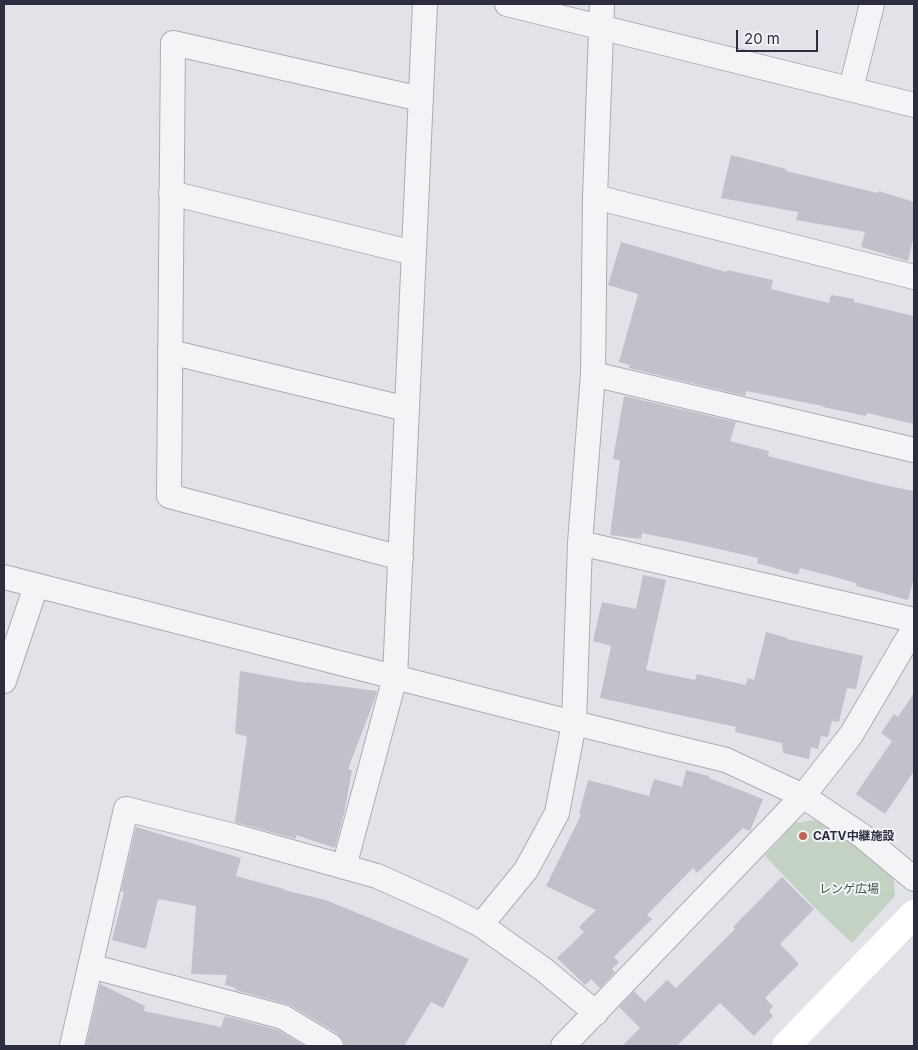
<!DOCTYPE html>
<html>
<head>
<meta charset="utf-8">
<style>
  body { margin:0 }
  #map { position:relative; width:918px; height:1050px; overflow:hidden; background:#e2e3e9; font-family:Inter,sans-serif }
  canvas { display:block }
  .frame { position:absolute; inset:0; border:5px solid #2c2d3f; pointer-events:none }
  .scale { position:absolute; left:736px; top:30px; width:82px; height:22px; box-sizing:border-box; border:2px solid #2c2d3f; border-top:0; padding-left:6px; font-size:15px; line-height:18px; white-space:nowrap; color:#2c2d3f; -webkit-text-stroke:4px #f1f2f6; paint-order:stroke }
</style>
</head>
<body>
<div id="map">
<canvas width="918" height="1050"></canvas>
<div class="frame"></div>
<div class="scale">20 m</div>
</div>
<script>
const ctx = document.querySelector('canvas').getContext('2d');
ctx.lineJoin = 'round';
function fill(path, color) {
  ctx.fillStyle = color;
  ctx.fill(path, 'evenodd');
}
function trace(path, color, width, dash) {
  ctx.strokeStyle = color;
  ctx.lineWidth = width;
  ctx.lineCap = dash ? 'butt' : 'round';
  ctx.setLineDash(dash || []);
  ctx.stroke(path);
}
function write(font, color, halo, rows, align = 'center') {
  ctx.font = font + ' Inter,"Noto Sans JP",sans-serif';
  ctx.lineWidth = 4;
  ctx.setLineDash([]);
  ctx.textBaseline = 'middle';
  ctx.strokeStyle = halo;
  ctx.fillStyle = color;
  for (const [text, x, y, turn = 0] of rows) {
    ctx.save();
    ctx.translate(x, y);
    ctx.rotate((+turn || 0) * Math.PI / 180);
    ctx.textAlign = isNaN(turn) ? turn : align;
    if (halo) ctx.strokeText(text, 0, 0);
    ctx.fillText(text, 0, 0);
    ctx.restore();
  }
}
const green = new Path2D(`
  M816,820l37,25 40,30 2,21 -43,47 -36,-34 -51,-53 30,-33z`);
const building = new Path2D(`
  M731,155l55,14v2l92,22 1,-2 35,11v33l-6,26 -47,-14 4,-15 -69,-12 2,-8 -77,-14z
  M621,242l105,30 1,-2 46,10 -2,9 58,14 2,-8 23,4v3l60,14v108l-47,-11 -1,3 -43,-9v-1l-77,-15 -1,5 -116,-28 1,-3 -11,-3 19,-68 -30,-9z
  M624,396l112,26 -6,19 39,10 -1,5 111,28 35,7v87l-6,22 -52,-14 1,-3 -57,-15 -2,7 -41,-12 1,-5 -66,-15 -50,-10 -1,6 -31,-4 10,-75 -7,-1z
  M643,575l23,5 -20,90 49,10 2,-6 49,11 2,-7 6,2 12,-48 22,6 -1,1 76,17 -7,33 -9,-1 -8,34 -7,-1 -4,16 -7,-1 -3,13 -7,-2 -2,12 -26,-6 -1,-10 -47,-11 1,-5 -136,-29 11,-52 -18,-5 9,-39 34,7z
  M240,671l67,12v-1l70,9 -3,10 -26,68 4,1 -7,39 -10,39 -39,-13v4l-61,-17 12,-85 -12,-4z
  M914,693v78l-29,43 -29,-20 36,-53 -11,-8 13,-19 4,3z
  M686,770l23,6v2l54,21 -13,32 -7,-3 -46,45 -4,-5 -46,47 5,4 -38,38 5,5 -7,7 3,3 -15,16 -9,-9 -6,6 -28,-27 27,-26 -5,-5 17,-17 -50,-24 35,-71 -2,-1 9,-34 61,16 5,-17 28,8z
  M136,827l105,31 -5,18 48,13v1l42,10 143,59 -26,49 -12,-6 -27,44h-59l-2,-6 -5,-6 -48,-29 -55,-15 1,-2 -11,-3 2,-10 -36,-1 5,-68 -38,-7 -12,50 -34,-9 12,-48 -3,-1z
  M782,877l32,32 -34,35 19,20 -34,34 8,8 -4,5 4,5 -19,20 -34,-33 -43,43h-55l18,-18 -21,-21 15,-16 11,11 22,-22 9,8 59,-59 -2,-2z
  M100,984l45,22 -1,5 77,16 4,-11 53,14 27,16h-209l-10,-1z`);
const street = new Path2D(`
  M507,4l407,101
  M851,89l21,-85
  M171,193l243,60
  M595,197l319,80
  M170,352l237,57
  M593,374l321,76
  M580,543l334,77
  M401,558l-232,-62 4,-453 248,56
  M4,577l570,146 152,37 77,36 58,39 53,44
  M4,681l32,-95
  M344,867l51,-190 30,-673
  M481,925l45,-55 31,-57 17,-90 6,-180 13,-169 2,-177 7,-193
  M90,966l193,51 48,29
  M72,1046l54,-237 108,27 143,40 67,30 37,19 62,44 53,44
  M563,1046l240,-250 48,-61 63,-107`);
const secondary = new Path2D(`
  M786,1046l128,-132`);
const markers = [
  [803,836,5,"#bf6455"]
];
const poiNames = [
  ["CATV中継施設",813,836]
];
const parkNames = [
  ["レンゲ広場",849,889]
];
fill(green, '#c4d2c4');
fill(building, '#c0c1cb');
trace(street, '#abacb6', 26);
trace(street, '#f4f4f7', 24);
trace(secondary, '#fff', 28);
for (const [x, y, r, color] of markers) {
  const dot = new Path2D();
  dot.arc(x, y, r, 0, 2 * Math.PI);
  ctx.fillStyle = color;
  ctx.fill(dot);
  trace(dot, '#f1f2f6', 2);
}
write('bold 12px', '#2c2d3f', '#f1f2f6', poiNames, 'left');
write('12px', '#3b593e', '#f1f2f6', parkNames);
</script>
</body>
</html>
